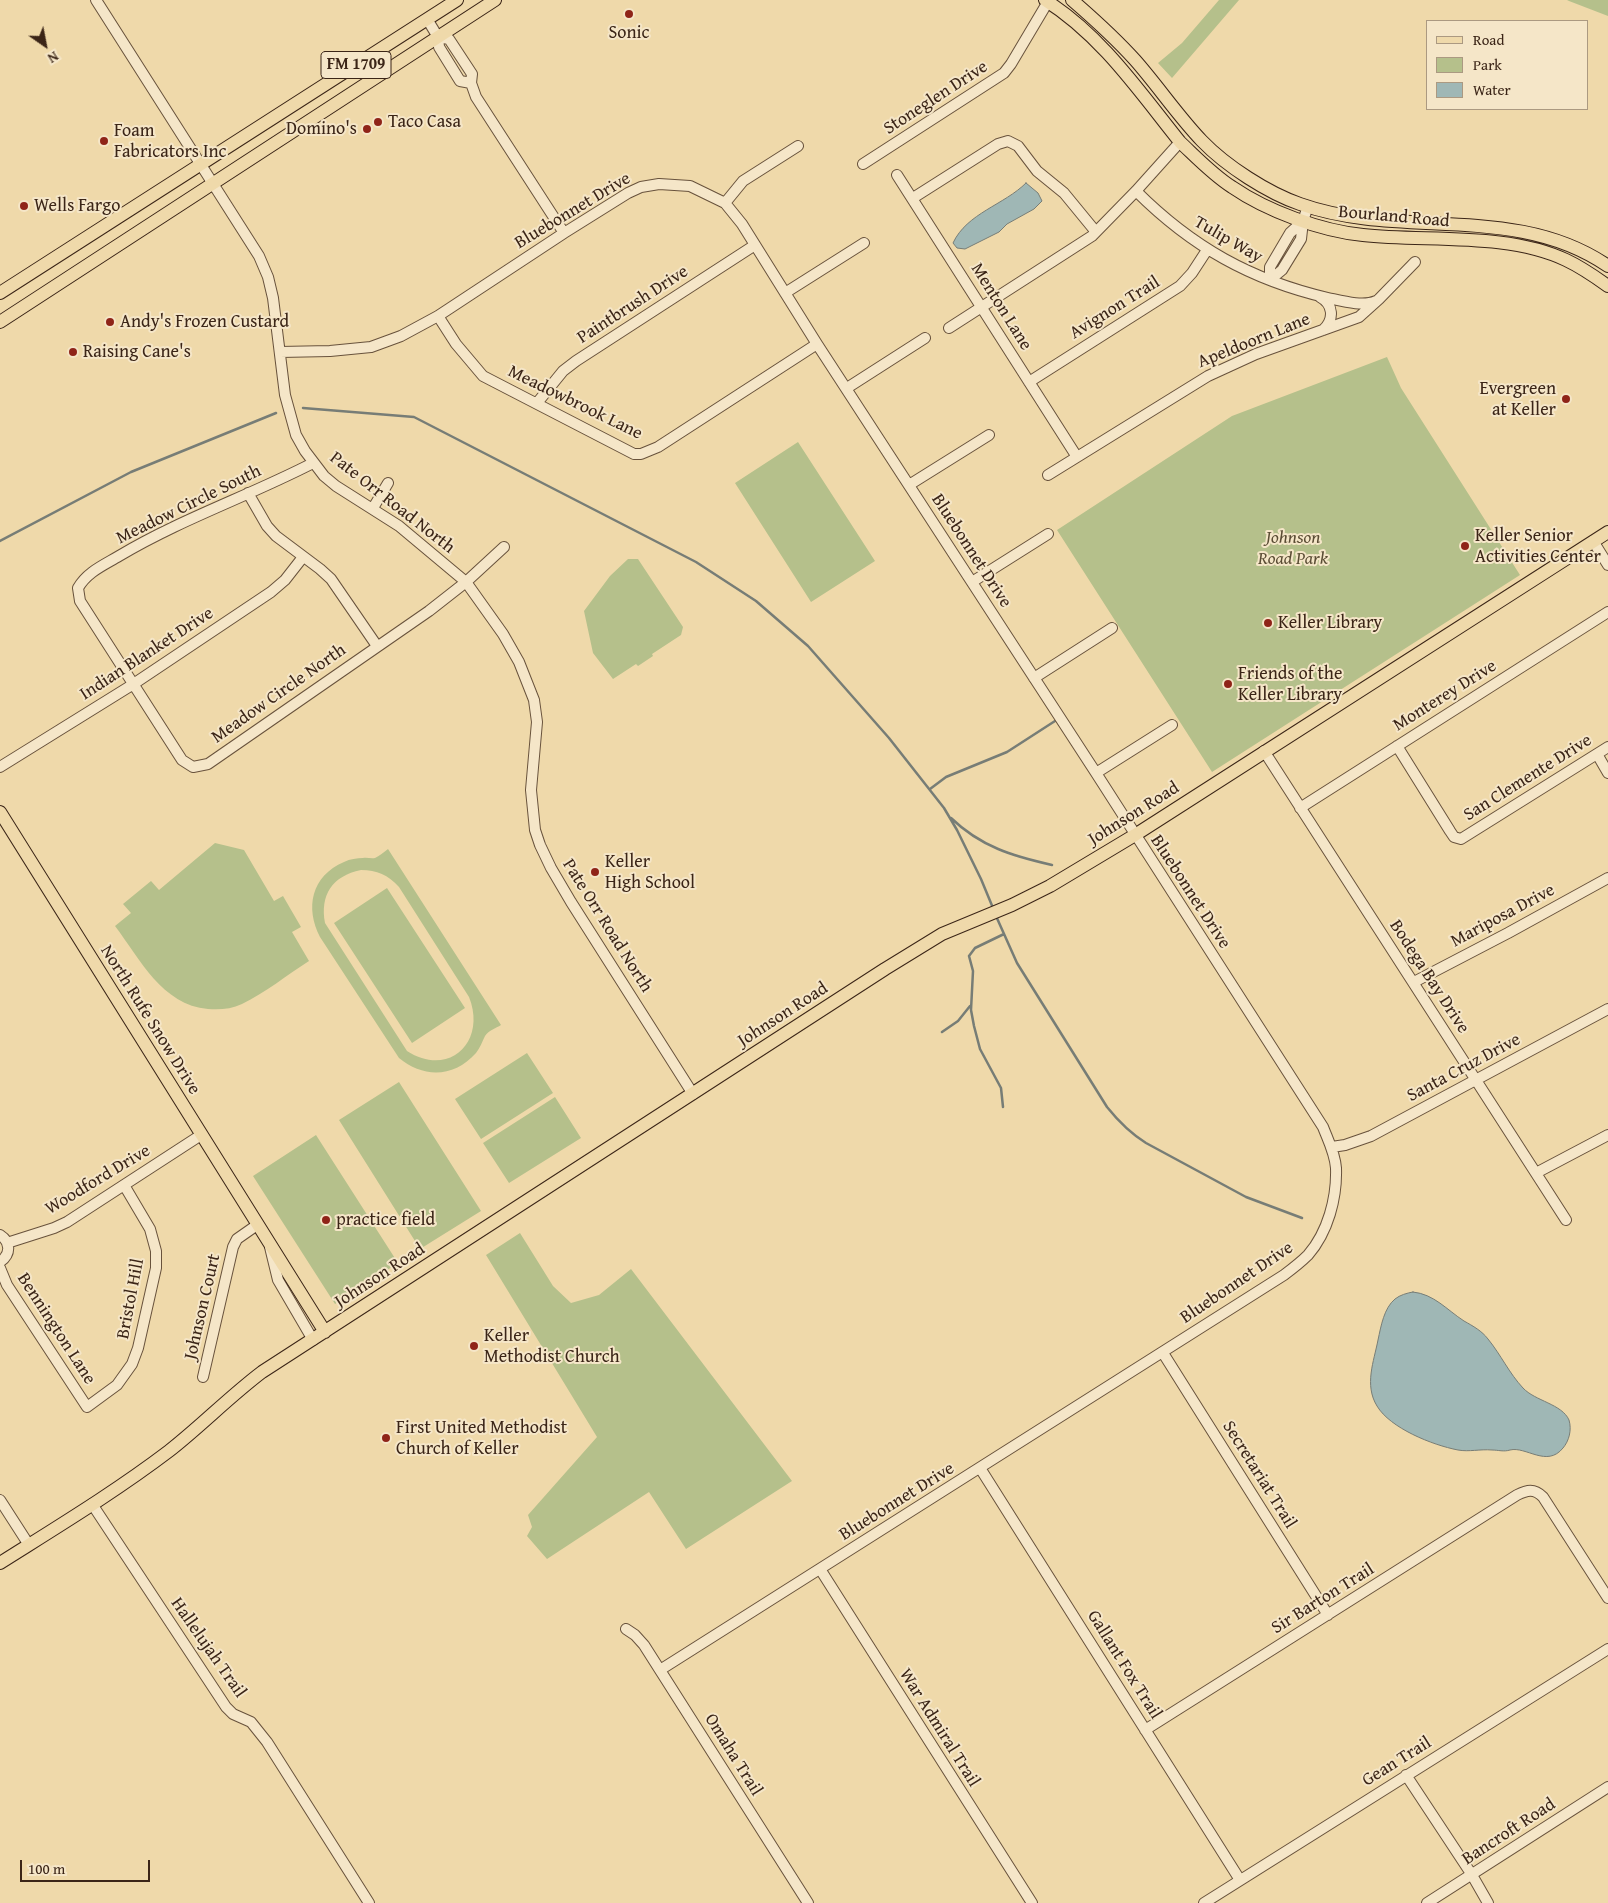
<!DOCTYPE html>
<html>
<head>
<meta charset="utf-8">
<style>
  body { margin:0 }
  #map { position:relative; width:1608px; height:1903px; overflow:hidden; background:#efd9aa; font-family:"Gentium Book Plus",serif }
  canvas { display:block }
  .legend { position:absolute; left:1426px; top:20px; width:162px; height:90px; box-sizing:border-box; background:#f5e6c8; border:1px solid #ab9981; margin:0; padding:6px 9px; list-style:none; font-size:15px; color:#3b2517 }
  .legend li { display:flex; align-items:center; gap:10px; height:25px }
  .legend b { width:25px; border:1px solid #ab9981 }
  .north { position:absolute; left:20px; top:20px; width:50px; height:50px; -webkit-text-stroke:4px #f5e6c8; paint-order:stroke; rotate:147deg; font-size:14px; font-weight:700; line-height:20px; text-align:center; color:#3b2517 }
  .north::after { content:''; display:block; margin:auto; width:18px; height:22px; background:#3b2517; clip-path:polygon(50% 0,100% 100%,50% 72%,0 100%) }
  .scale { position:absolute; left:20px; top:1860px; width:130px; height:22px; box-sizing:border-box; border:2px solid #3b2517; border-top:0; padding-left:6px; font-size:15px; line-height:18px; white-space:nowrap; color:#3b2517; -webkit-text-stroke:4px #f5e6c8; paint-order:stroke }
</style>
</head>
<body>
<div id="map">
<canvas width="1608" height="1903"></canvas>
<ul class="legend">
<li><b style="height:6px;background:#efd9aa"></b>Road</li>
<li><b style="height:14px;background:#b5c08b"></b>Park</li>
<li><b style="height:14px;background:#9fb7b5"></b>Water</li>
</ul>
<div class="north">N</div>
<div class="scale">100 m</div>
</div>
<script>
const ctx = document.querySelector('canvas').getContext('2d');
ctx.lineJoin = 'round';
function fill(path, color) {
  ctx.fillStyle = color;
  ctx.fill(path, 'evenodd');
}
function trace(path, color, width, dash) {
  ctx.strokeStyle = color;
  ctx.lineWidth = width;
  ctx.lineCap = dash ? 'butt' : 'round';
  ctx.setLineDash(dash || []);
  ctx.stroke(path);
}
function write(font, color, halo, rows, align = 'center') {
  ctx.font = font + ' "Gentium Book Plus",serif';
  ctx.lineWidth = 4;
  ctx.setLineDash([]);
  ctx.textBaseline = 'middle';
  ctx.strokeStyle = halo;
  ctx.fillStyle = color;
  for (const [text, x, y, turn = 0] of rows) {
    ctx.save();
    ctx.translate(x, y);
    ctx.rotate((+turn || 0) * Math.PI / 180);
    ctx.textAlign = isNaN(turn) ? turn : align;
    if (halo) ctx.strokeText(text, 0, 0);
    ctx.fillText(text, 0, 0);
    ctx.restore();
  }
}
const green = new Path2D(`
  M1219,0h20l-67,78 -14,-15 24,-20z
  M1567,0h41v16l-39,-15z
  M1387,357l14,31 119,187 -308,197 -155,-242 175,-114z
  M798,442l77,119 -64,41 -76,-119z
  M628,559h10l45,68 -2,8 -29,19 1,2 -15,10 -2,-2 -23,15 -20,-26 -9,-42 26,-35z
  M215,843l29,7 30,51 9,-5 18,31 -9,5 17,29c-22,14 -44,32 -67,43 -11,5 -22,6 -34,5 -46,-4 -68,-50 -93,-83l16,-13 -8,-9 28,-23 8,9z
  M388,849l113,176c-5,3 -13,6 -16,11 -3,6 -5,12 -9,17 -22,25 -53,25 -77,5l-79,-121c-15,-29 -9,-61 24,-75 6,-3 13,-4 19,-4 4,-1 8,1 12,0 4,-2 9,-6 13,-9zM361,870c16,0 27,5 38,17l70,110c18,45 -20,81 -62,54l-82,-128c-5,-28 7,-47 36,-53z
  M387,888l78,120 -53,35 -78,-120z
  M527,1053l26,40 -72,46 -26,-40z
  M399,1082l82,129 -61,38 -81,-129z
  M555,1097l26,41 -72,45 -26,-40z
  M316,1135l82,128 -63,41 -82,-128z
  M520,1233l33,53 18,17 28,-8 32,-26 161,212 -106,68 -37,-57 -102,67 -20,-23 5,-9 -4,-12 69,-78 -111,-182z`);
const water = new Path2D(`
  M1026,183l12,10 4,8 -8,8 -27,15 -8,8 -34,17 -8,-1 -4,-5c14,-30 51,-38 73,-60z
  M1413,1292c21,2 34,18 51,29 9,5 18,10 24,18 13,16 21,34 35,49 12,13 39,16 46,32 3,10 0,21 -6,28 -16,20 -37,-2 -53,2 -6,2 -12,0 -18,0 -12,-1 -23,2 -34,0 -26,-5 -68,-22 -81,-44 -13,-21 -3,-45 1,-66 3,-14 6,-32 17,-41 5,-4 12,-6 18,-7z`);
const stream = new Path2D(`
  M303,408l111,9 282,145 60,39 52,45 81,92 55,70 13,22 24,49 12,29
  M0,541l131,-69 145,-59
  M930,789l16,-12 61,-25 48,-31
  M951,818c30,29 62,38 101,47
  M996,916l21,47 90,144c12,15 23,26 39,36l100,54 56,21
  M942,1032l16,-11 12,-15
  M1003,1107l-2,-19 -21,-39 -6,-23 -3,-16 2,-39 -4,-15 6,-8 29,-14`);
const minor = new Path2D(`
  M96,0l163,256 9,21 5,21 12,97 11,40 9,16 19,25 12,10 63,40 67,56 37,52 16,28 15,38 3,22 -6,68 4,40 5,15 11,23 20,34 122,192
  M427,19l11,18 1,10 21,34 11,2
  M438,37l11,2 23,35 -1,9 5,14 88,136
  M863,164l141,-91 7,-9 38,-64
  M897,175l180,282
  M1136,191c56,56 115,89 192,107 14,3 35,9 48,3
  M913,198l85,-54 10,-3 10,5 19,25 27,22 32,39
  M725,203l18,-22 55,-35
  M1270,280l12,-10 19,-31 2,-18 5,-15
  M1270,280v-13l20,-34 13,-12
  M785,293l79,-50
  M1320,297c13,7 15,22 3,33
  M438,316l18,28 27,32 151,78h7l17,-7 159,-103
  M949,328l143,-92 44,-45 44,-49
  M280,352l50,-1 41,-4 30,-11 37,-20 126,-83 64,-40 13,-6 18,-3 31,2 35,17 17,21 75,120 279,429 227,354c5,13 12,26 13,41 1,30 -8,64 -28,87 -7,7 -16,14 -24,20l-624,395
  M1029,382l151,-96 12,-13 15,-23
  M847,388l78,-50
  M537,403l26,-32 13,-10 179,-116
  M313,463c-64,33 -132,56 -194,93 -15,9 -32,16 -41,32l2,13 102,159 11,7 15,-3 221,-153 37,-29 38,-35
  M1048,475l160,-99 48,-22 103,-37 20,-18 36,-37
  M909,485l80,-50
  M248,493l19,33 9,10 44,33 11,10 46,67
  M373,508l15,-25
  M1593,541l15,24
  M972,582l76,-48
  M1034,678l78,-50
  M1397,746l53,85 4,6 7,2 147,-92
  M1264,751l302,469
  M1597,754l11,19
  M0,767l132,-82 139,-93 14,-12 18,-23
  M1096,773l76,-48
  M1300,808l308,-196
  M1414,982l94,-49 100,-55
  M1332,1147l13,-2 26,-9 237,-127
  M1536,1173l72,-38
  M0,1235c11,7 11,19 0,27
  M7,1243l47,-15 13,-6 134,-87
  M270,1247l8,33 35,60
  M0,1268l7,17 80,122 30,-22 15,-21 6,-16 18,-80v-17l-6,-22 -26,-44
  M1163,1353l165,262
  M203,1377l30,-130 4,-8 20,-14
  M980,1468l260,412
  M0,1500l29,45
  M92,1504l134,203 7,7 18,8 16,20 102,161
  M820,1569l212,334
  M626,1629l9,6 9,10 164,258
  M1145,1730l372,-235c10,-5 17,-7 26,2l65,101
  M1406,1775l66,100 16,28
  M1204,1903l404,-254
  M1427,1903l181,-116`);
const major = new Path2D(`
  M1045,0c56,35 94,91 135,142 16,15 33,33 52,45 35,24 89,44 131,48 63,7 144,-3 203,25 15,7 28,16 42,26
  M1072,0c22,19 43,38 63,60 23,26 43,56 67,81 24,25 66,52 98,63 101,36 215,-2 308,62
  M0,293l457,-293
  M0,322l495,-322
  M0,812l325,520
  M0,1563c57,-36 115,-71 169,-112 32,-25 60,-54 93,-79l623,-403 57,-35 70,-29 38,-19 85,-51 473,-303`);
const markers = [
  [629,14,5,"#8f2418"],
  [378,122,5,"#8f2418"],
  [367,129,5,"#8f2418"],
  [104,141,5,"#8f2418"],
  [24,206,5,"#8f2418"],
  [110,322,5,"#8f2418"],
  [73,352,5,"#8f2418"],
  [1566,399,5,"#8f2418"],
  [1465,546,5,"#8f2418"],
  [1268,623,5,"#8f2418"],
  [1228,684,5,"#8f2418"],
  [595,872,5,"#8f2418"],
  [326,1220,5,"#8f2418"],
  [474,1346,5,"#8f2418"],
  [386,1438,5,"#8f2418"]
];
const shields = [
  [356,65,70]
];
const shieldNames = [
  ["FM 1709",356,65]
];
const poiNames = [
  ["Sonic",629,33,"center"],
  ["Taco Casa",388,122],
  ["Domino's",357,129,"right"],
  ["Foam",114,131],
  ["Fabricators Inc",114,152],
  ["Wells Fargo",34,206],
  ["Andy's Frozen Custard",120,322],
  ["Raising Cane's",83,352],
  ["Evergreen",1556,389,"right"],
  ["at Keller",1556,410,"right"],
  ["Keller Senior",1475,536],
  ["Activities Center",1475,557],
  ["Keller Library",1278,623],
  ["Friends of the",1238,674],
  ["Keller Library",1238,695],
  ["Keller",605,862],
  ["High School",605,883],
  ["practice field",336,1220],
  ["Keller",484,1336],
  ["Methodist Church",484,1357],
  ["First United Methodist",396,1428],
  ["Church of Keller",396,1449]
];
const streetNames = [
  ["Stoneglen Drive",936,98,-33],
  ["Bluebonnet Drive",573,211,-31],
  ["Bourland Road",1394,217,5],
  ["Tulip Way",1228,240,30],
  ["Paintbrush Drive",633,305,-33],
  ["Menton Lane",1001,307,58],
  ["Avignon Trail",1115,308,-32],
  ["Apeldoorn Lane",1254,341,-22],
  ["Meadowbrook Lane",575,403,26],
  ["Pate Orr Road North",392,503,38],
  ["Meadow Circle South",189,505,-26],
  ["Bluebonnet Drive",971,551,57],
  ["Indian Blanket Drive",147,654,-33],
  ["Meadow Circle North",279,694,-35],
  ["Monterey Drive",1445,696,-32],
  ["San Clemente Drive",1528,778,-32],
  ["Johnson Road",1134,814,-32],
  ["Bluebonnet Drive",1190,892,57],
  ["Mariposa Drive",1503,916,-28],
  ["Pate Orr Road North",607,926,58],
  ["Bodega Bay Drive",1429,977,57],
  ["Johnson Road",783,1015,-33],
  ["North Rufe Snow Drive",150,1020,58],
  ["Santa Cruz Drive",1464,1068,-28],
  ["Woodford Drive",98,1180,-31],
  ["Johnson Road",380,1276,-33],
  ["Bluebonnet Drive",1237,1283,-34],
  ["Bristol Hill",131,1299,-79],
  ["Johnson Court",203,1307,-77],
  ["Bennington Lane",56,1329,57],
  ["Secretariat Trail",1259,1475,58],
  ["Bluebonnet Drive",897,1502,-32],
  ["Sir Barton Trail",1323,1599,-32],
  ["Hallelujah Trail",208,1648,55],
  ["Gallant Fox Trail",1124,1665,58],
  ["War Admiral Trail",939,1728,58],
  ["Omaha Trail",733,1755,58],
  ["Gean Trail",1397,1762,-32],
  ["Bancroft Road",1509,1832,-33]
];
const parkNames = [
  ["Johnson",1293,538],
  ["Road Park",1293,559]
];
fill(green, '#b5c08b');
fill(water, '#9fb7b5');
trace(water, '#777d76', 1);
trace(stream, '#777d76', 2.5);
trace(minor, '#68523c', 12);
trace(major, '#3b2517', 14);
trace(minor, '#f5e6c8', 10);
trace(major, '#efd9aa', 12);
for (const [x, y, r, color] of markers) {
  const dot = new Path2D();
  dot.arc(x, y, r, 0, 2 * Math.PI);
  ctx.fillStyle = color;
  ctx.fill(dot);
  trace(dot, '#f5e6c8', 2);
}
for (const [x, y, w] of shields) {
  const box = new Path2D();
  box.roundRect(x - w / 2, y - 13.5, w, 27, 4);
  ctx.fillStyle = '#f5e6c8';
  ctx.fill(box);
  trace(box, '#3b2517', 1);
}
write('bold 16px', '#3b2517', null, shieldNames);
write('18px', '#3b2517', '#f5e6c8', poiNames, 'left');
write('18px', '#3b2517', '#f5e6c8', streetNames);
write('italic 18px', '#5a4c34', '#f5e6c8', parkNames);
</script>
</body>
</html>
